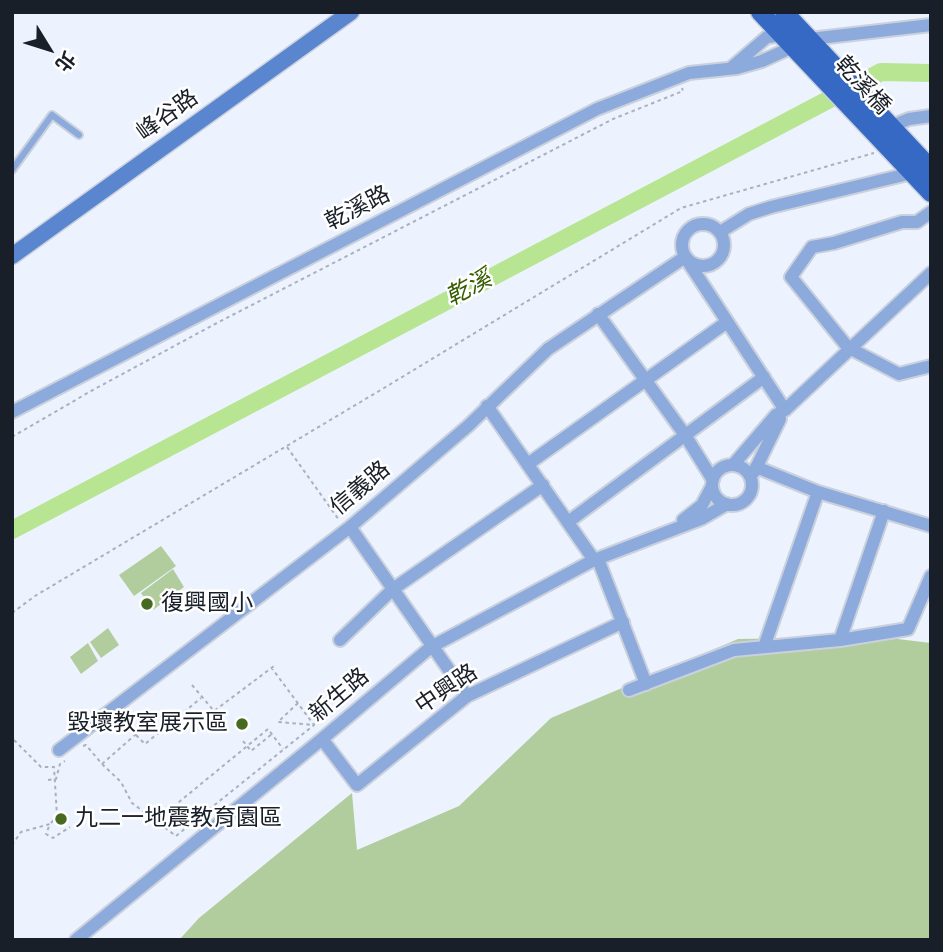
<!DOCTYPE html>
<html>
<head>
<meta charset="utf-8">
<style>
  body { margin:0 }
  #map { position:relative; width:943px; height:952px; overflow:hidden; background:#ecf3fe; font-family:"Source Serif 4","Noto Sans TC",serif }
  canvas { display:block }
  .frame { position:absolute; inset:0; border:14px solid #191f29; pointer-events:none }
  .north { position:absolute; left:14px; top:14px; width:70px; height:70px; -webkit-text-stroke:5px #fff; paint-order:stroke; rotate:128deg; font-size:19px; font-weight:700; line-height:28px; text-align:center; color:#191f29 }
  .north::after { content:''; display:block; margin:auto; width:24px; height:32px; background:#191f29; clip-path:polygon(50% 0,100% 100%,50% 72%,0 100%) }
</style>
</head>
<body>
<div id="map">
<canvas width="943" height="952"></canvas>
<div class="frame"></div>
<div class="north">北</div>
</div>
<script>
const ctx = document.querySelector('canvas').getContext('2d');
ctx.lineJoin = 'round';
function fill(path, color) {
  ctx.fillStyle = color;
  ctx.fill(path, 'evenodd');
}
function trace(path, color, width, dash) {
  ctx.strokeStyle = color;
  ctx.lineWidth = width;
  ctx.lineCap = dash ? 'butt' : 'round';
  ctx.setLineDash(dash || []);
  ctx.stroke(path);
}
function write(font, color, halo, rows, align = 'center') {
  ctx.font = font + ' "Source Serif 4","Noto Sans TC",serif';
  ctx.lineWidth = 5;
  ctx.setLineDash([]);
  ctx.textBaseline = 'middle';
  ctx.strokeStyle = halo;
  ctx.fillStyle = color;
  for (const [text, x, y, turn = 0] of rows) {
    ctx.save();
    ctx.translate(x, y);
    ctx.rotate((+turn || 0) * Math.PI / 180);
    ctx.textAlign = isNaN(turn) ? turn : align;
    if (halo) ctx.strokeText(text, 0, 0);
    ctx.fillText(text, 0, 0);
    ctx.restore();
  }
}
const green = new Path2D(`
  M161,546l15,20 -42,30 -15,-21z
  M173,569l11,18 -31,23 -12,-17z
  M108,628l11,17 -18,13 -11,-16z
  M881,637l50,6v297h-752l20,-22 153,-125 5,57 102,-44 92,-88 187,-79z
  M88,643l10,18 -17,13 -11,-17z`);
const river = new Path2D(`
  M12,530l869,-458 50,1`);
const path = new Path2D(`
  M12,437l79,-46 124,-67 398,-205 70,-28 -1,-3
  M287,447l52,73
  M12,613l23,-17 349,-208 297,-180 193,-55
  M271,667l43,58
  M192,685l22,26 60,-45
  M298,703l-20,19 36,3
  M136,735l9,9 56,-46
  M83,746l3,-1 16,19 33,-29 9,-11
  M102,764l19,18 11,21 44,33 138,-111 2,-26
  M48,780l8,-1 4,-15 5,-3
  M157,820l111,-91 15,20
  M51,823l6,-7
  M12,845l9,-13 29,-8 -4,10 7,4 17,-11`);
const lane = new Path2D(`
  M12,170l40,-55 27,20`);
const street = new Path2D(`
  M731,68l36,-31 18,-2
  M892,126l17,-7 22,-3
  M682 245a21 21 0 1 1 42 0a21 21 0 1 1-42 0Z
  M720,232l29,-18 22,-7 141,-34 4,-4
  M598,314l87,121 28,45
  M851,349l48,25 32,-8
  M850,350l-59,-73 21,-30 22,-4 68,-21h15l14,-10
  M487,406l107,154
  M12,412l585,-303 92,-36 48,-5 25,-7 48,-22 121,-14
  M528,464l199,-142
  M733,465l43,-50 9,-5 146,-137
  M712 485a20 20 0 1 1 40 0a20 20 0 1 1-40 0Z
  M756,467l62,25 113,34
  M754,472l26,-53
  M683,520l19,-15 10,-19
  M568,522l196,-145
  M350,527l117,169
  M598,559l48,125
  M340,640l53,-51 150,-104
  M840,640l44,-129
  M764,647l54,-155
  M629,690l105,-40 106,-10 68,-11 23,-53
  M322,739l35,46 110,-89 156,-74
  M59,750l291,-223 118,-101 80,-77 137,-92 100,153
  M76,940l246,-201 109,-92 163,-87 107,-41 26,-15`);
const secondary = new Path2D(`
  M12,256l339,-244`);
const primary = new Path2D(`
  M760,12l171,181
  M784,12l147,157`);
const pathBridge = new Path2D(`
  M14,740l27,27h13l3,49
  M243,741l8,10 21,-17`);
const markers = [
  [147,604,7,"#476a23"],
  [242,724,7,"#476a23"],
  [61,819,7,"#476a23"]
];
const streetNames = [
  ["乾溪橋",862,86,47],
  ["峰谷路",168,116,-36],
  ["乾溪路",358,209,-27],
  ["信義路",361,489,-40],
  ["中興路",447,690,-34],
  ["新生路",340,696,-40]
];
const poiNames = [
  ["復興國小",161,604],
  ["毀壞教室展示區",228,724,"right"],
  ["九二一地震教育園區",75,819]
];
const waterNames = [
  ["乾溪",469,289,-28]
];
fill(green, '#b2cd9d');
trace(river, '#b7e592', 18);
trace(lane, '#cad1dc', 10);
trace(street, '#cad1dc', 16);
trace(secondary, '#cad1dc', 19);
trace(primary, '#cad1dc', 21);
trace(path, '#aab1bc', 2, [3.5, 3.5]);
trace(lane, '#8caadc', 6);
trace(street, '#8caadc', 12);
trace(secondary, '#5a85cf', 16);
trace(primary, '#3569c3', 18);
trace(pathBridge, '#aab1bc', 2, [3.5, 3.5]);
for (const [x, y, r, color] of markers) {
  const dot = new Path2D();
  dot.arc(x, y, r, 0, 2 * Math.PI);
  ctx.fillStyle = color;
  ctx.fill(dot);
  trace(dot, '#fff', 2.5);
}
write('23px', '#191f29', '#fff', streetNames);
write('23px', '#191f29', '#fff', poiNames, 'left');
write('italic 24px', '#365c00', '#fff', waterNames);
</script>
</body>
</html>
